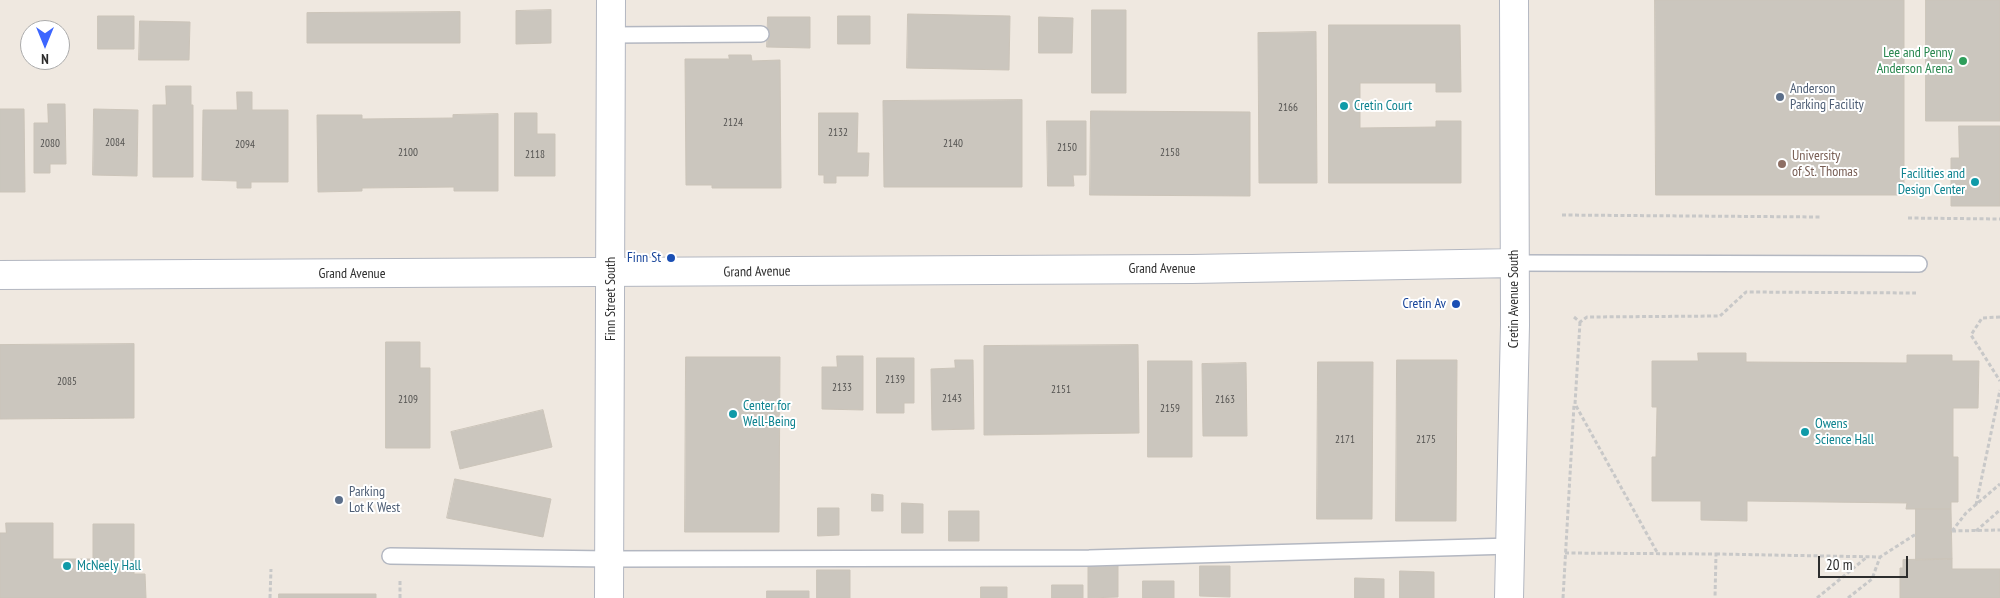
<!DOCTYPE html>
<html>
<head>
<meta charset="utf-8">
<style>
  body { margin:0 }
  #map { position:relative; width:2000px; height:598px; overflow:hidden; background:#efe8e0; font-family:"PT Sans Narrow",sans-serif }
  canvas { display:block }
  .north { position:absolute; left:20px; top:20px; width:50px; height:50px; box-sizing:border-box; background:#fff; border:1px solid #ababab; border-radius:50%; rotate:180deg; font-size:14px; font-weight:700; line-height:20px; text-align:center; color:#2d2d2d }
  .north::after { content:''; display:block; margin:auto; width:18px; height:22px; background:#3d66ff; clip-path:polygon(50% 0,100% 100%,50% 72%,0 100%) }
  .scale { position:absolute; left:1818px; top:556px; width:90px; height:22px; box-sizing:border-box; border:2px solid #2d2d2d; border-top:0; padding-left:6px; font-size:15px; line-height:18px; white-space:nowrap; color:#2d2d2d; -webkit-text-stroke:4px #fff; paint-order:stroke }
</style>
</head>
<body>
<div id="map">
<canvas width="2000" height="598"></canvas>
<div class="north">N</div>
<div class="scale">20 m</div>
</div>
<script>
const ctx = document.querySelector('canvas').getContext('2d');
ctx.lineJoin = 'round';
function fill(path, color) {
  ctx.fillStyle = color;
  ctx.fill(path, 'evenodd');
}
function trace(path, color, width, dash) {
  ctx.strokeStyle = color;
  ctx.lineWidth = width;
  ctx.lineCap = dash ? 'butt' : 'round';
  ctx.setLineDash(dash || []);
  ctx.stroke(path);
}
function write(font, color, halo, rows, align = 'center') {
  ctx.font = font + ' "PT Sans Narrow",sans-serif';
  ctx.lineWidth = 4;
  ctx.setLineDash([]);
  ctx.textBaseline = 'middle';
  ctx.strokeStyle = halo;
  ctx.fillStyle = color;
  for (const [text, x, y, turn = 0] of rows) {
    ctx.save();
    ctx.translate(x, y);
    ctx.rotate((+turn || 0) * Math.PI / 180);
    ctx.textAlign = isNaN(turn) ? turn : align;
    if (halo) ctx.strokeText(text, 0, 0);
    ctx.fillText(text, 0, 0);
    ctx.restore();
  }
}
const building = new Path2D(`
  M1655,0h249v195h-248z
  M1926,0h74v121h-74z
  M551,10v33l-35,1v-33z
  M1092,10h34v83h-34z
  M460,12v31h-153v-30z
  M908,14l102,2 -1,54 -102,-2z
  M98,16h36v33h-36z
  M838,16h32v28h-32z
  M768,17h42v31l-43,-1z
  M1039,17l34,1 -1,35h-33z
  M140,21l50,1 -1,38h-50z
  M1329,25h131l1,67h-25v-9h-76v45l76,-1v-6h25v62h-132z
  M1316,32l1,151h-58l-1,-150z
  M729,55h22l1,6 28,-1 1,128h-69v-3h-26l-1,-126h44z
  M166,86h25v19h2v72h-40v-72h13z
  M237,92h15v18h36v72h-37v6h-14v-7l-35,-1 1,-70h34z
  M1022,100v87h-138l-1,-86z
  M48,104h17l1,60h-16v9h-16v-50h14z
  M0,109h24l1,83h-25z
  M94,109l44,1 -1,66 -44,-1z
  M1091,111l159,1v84l-160,-1z
  M515,113h22v21h18v42h-40z
  M819,113h39l-1,40h12l-1,23h-32v7h-12v-8h-5z
  M498,114v77h-44v-4l-92,1v3l-44,1 -1,-77h45v4l91,-1v-3z
  M1047,121h39v54h-13l1,11h-26z
  M1959,126h41v80h-49v-48h8z
  M386,342h34v26h10v80h-44z
  M134,344v74l-134,1v-74z
  M1138,345l1,88 -155,2v-89z
  M1698,353h48v9l161,1v-8h45v6h27l-1,47h-25v49h5v45h-7v7h-45l1,-6 -160,-2v20l-46,-1v-19h-49v-44h4l1,-50h-5v-46h46z
  M837,356h26v54l-41,-1v-42h15z
  M686,357h94l-1,175h-94z
  M877,358h37v45h-10v10h-27z
  M955,360h18l1,69 -42,1 -1,-61 24,-1z
  M1397,360h60l-1,161h-60z
  M1148,361h44v96h-44z
  M1318,362h55l-1,157h-55z
  M1246,363l1,73h-44l-1,-72z
  M543,410l9,37 -92,22 -9,-37z
  M455,479l96,20 -8,38 -96,-19z
  M872,494l11,1v16h-11z
  M902,503l21,1v29h-21z
  M818,508h21v27l-21,1z
  M1916,509h35l1,50 -36,1z
  M949,511h30v30h-30z
  M6,523h47v36h40v-35h41v50h11l1,24h-146v-65h6z
  M1952,559v10h48v29h-100v-30h3v-8z
  M1118,566v31l-30,1v-31z
  M1200,566h30v31l-30,-1z
  M817,570h33v28h-33z
  M1400,571l34,1v26h-34z
  M1355,578l29,1v19h-29z
  M1143,581h31v17h-31z
  M1052,585h31v13h-31z
  M981,587h26v11h-26z
  M767,591h42v7h-42z
  M279,594h97v4h-97z`);
const path = new Path2D(`
  M1562,215l259,2
  M1908,218l92,1
  M1574,317l6,5 7,-5 133,-1 26,-24 170,1
  M2000,317l-18,1 -11,17 29,46
  M1580,322l-5,82 83,150
  M1976,505l24,-115
  M1952,531l14,-18 34,-29
  M1952,531l48,-1
  M1976,531l24,-21
  M1565,553l151,1 -1,44
  M1716,554l164,3 36,-23
  M270,598l1,-29
  M400,598v-19
  M1563,598l11,-193
  M1817,598l50,-41
  M1848,598l24,-19 8,-22`);
const lane = new Path2D(`
  M611,35l150,-1
  M1514,263l405,1
  M390,556l219,3 480,-1 422,-12`);
const street = new Path2D(`
  M609,598l2,-598`);
const secondary = new Path2D(`
  M0,275l1192,-6 322,-6
  M1509,598l6,-273 -1,-325`);
const markers = [
  [1963,61,5,"#2e9e5b"],
  [1780,97,5,"#5c6f8a"],
  [1344,106,5,"#0f9aa8"],
  [1782,164,5,"#8d6e63"],
  [1975,182,5,"#0f9aa8"],
  [671,258,5,"#1a4fb4"],
  [1456,304,5,"#1a4fb4"],
  [733,414,5,"#0f9aa8"],
  [1805,432,5,"#0f9aa8"],
  [339,500,5,"#5c6f8a"],
  [67,566,5,"#0f9aa8"]
];
const numberNames = [
  ["2166",1288,108],
  ["2124",733,123],
  ["2132",838,133],
  ["2084",115,143],
  ["2080",50,144],
  ["2140",953,144],
  ["2094",245,145],
  ["2150",1067,148],
  ["2100",408,153],
  ["2158",1170,153],
  ["2118",535,155],
  ["2139",895,380],
  ["2085",67,382],
  ["2133",842,388],
  ["2151",1061,390],
  ["2143",952,399],
  ["2109",408,400],
  ["2163",1225,400],
  ["2159",1170,409],
  ["2171",1345,440],
  ["2175",1426,440]
];
const leisureNames = [
  ["Lee and Penny",1953,53],
  ["Anderson Arena",1953,69]
];
const serviceNames = [
  ["Anderson",1790,89],
  ["Parking Facility",1790,105],
  ["Parking",349,492],
  ["Lot K West",349,508]
];
const cultureNames = [
  ["Cretin Court",1354,106],
  ["Facilities and",1965,174,"right"],
  ["Design Center",1965,190,"right"],
  ["Center for",743,406],
  ["Well-Being",743,422],
  ["Owens",1815,424],
  ["Science Hall",1815,440],
  ["McNeely Hall",77,566]
];
const educationNames = [
  ["University",1792,156],
  ["of St. Thomas",1792,172]
];
const transitNames = [
  ["Finn St",661,258],
  ["Cretin Av",1446,304]
];
const streetNames = [
  ["Grand Avenue",1162,269],
  ["Grand Avenue",757,272,-1],
  ["Grand Avenue",352,274],
  ["Finn Street South",611,299,-90],
  ["Cretin Avenue South",1514,299,-90]
];
fill(building, '#cbc6be');
trace(building, '#cbc4b9', 1);
trace(lane, '#b3b7c1', 18);
trace(street, '#b3b7c1', 30);
trace(secondary, '#b3b7c1', 30);
trace(path, '#c8c8c8', 3, [4, 2.5]);
trace(lane, '#fff', 15);
trace(street, '#fff', 28);
trace(secondary, '#fff', 28);
for (const [x, y, r, color] of markers) {
  const dot = new Path2D();
  dot.arc(x, y, r, 0, 2 * Math.PI);
  ctx.fillStyle = color;
  ctx.fill(dot);
  trace(dot, '#fff', 2);
}
write('11px', '#545351', null, numberNames);
write('14px', '#27864d', '#fff', leisureNames, 'right');
write('14px', '#4e5e75', '#fff', serviceNames, 'left');
write('14px', '#0d838f', '#fff', cultureNames, 'left');
write('14px', '#785e54', '#fff', educationNames, 'left');
write('14px', '#164399', '#fff', transitNames, 'right');
write('14px', '#2d2d2d', '#fff', streetNames);
</script>
</body>
</html>
